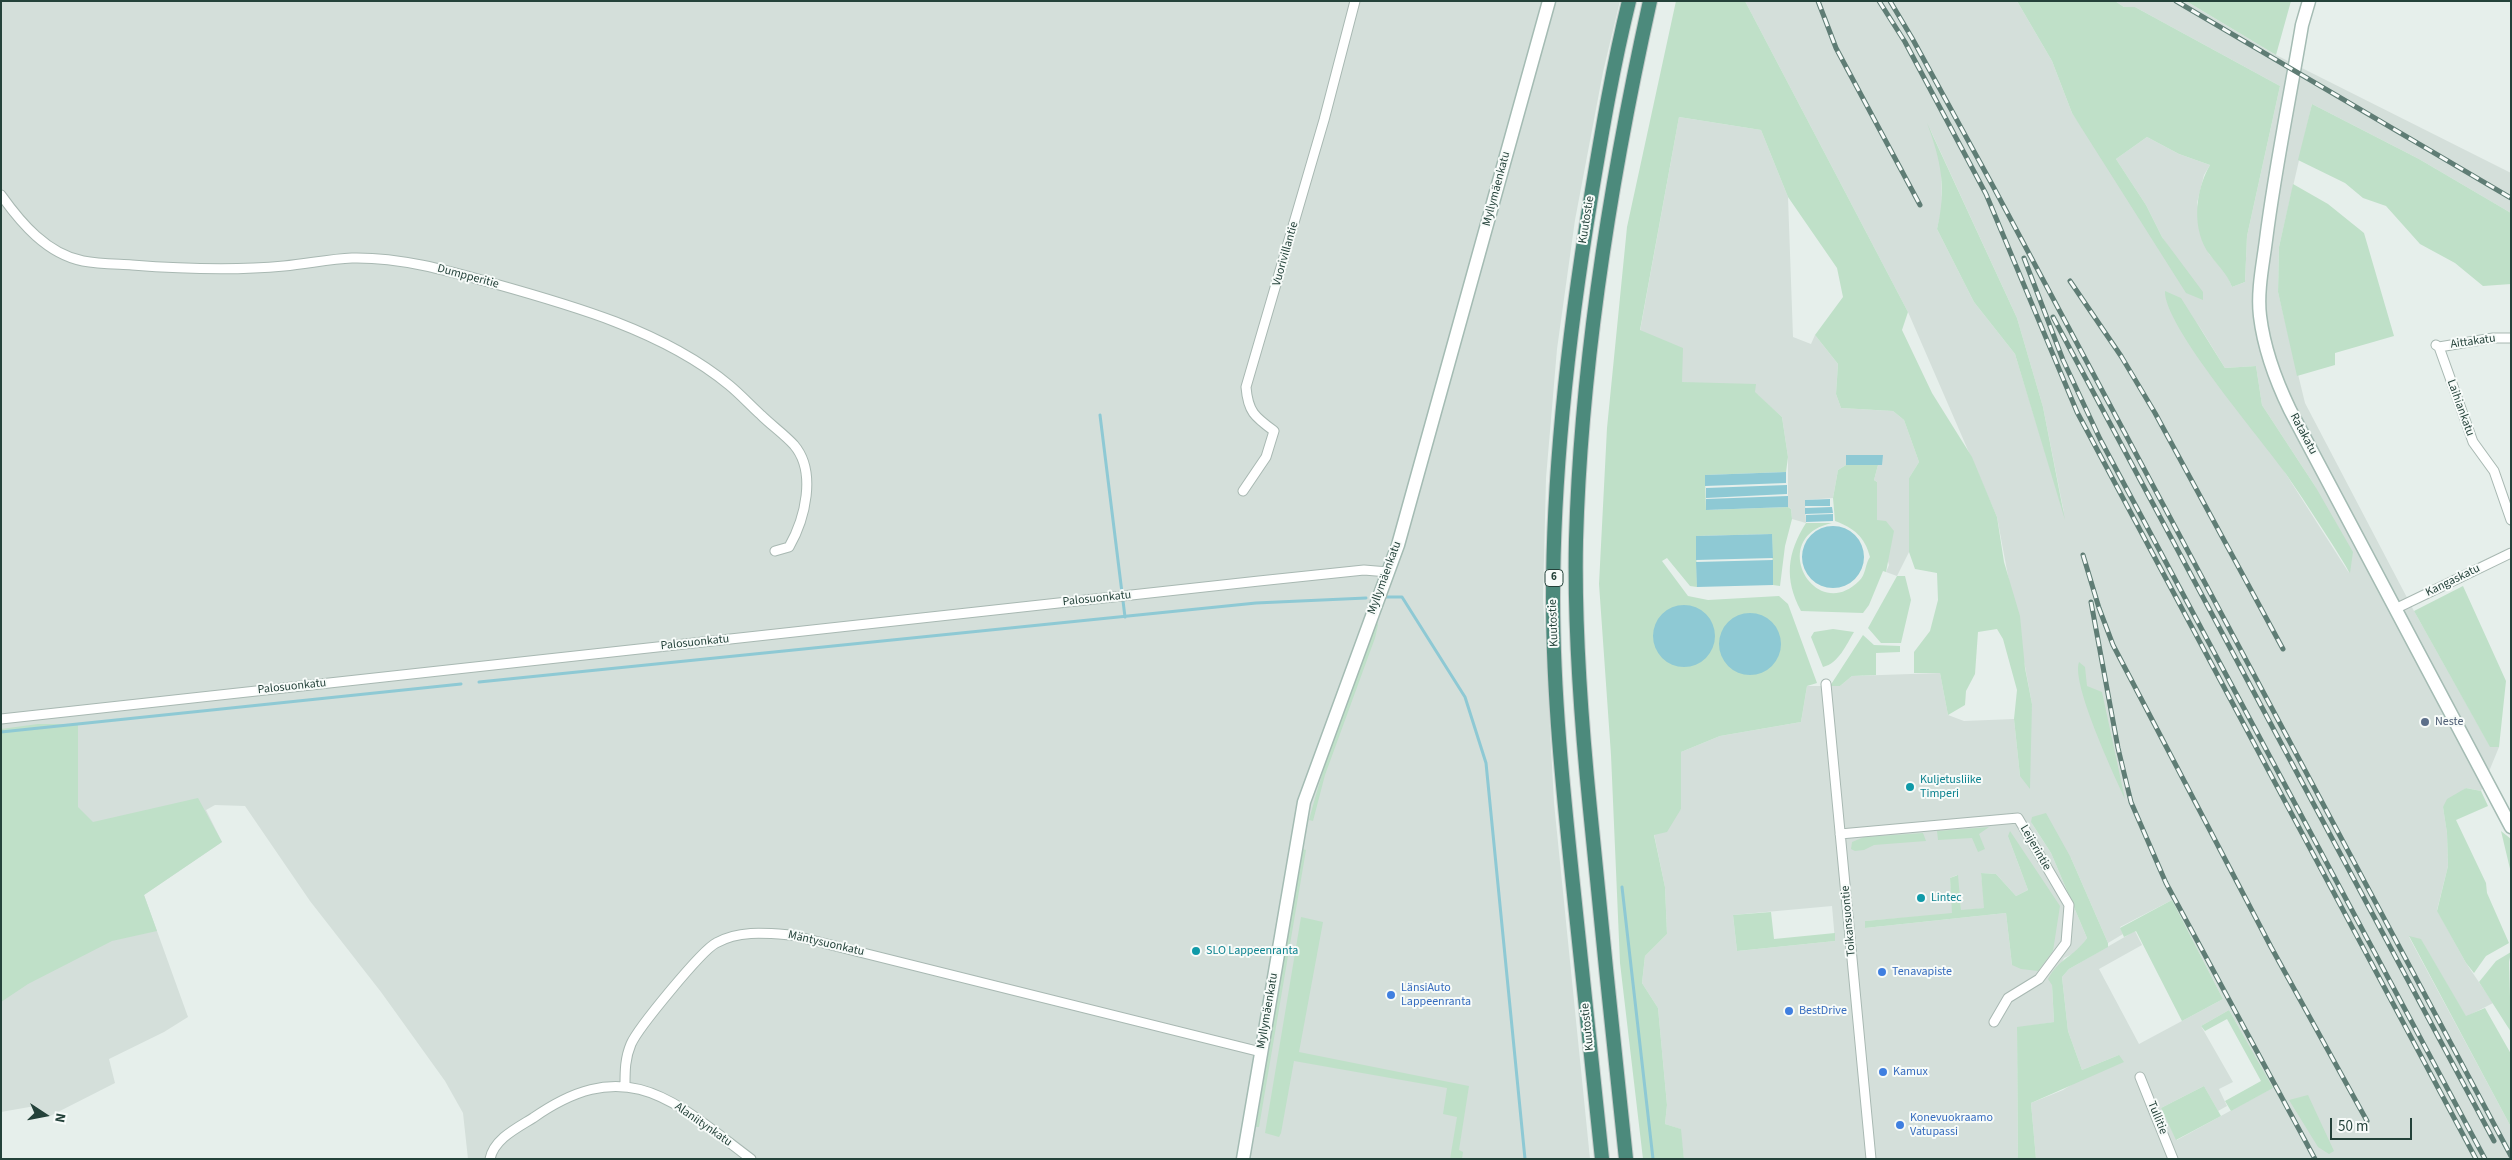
<!DOCTYPE html>
<html>
<head>
<meta charset="utf-8">
<style>
  body { margin:0 }
  #map { position:relative; width:2512px; height:1160px; overflow:hidden; background:#e6efeb; font-family:"Source Sans 3",sans-serif }
  canvas { display:block }
  .frame { position:absolute; inset:0; border:2px solid #24423a; pointer-events:none }
  .north { position:absolute; left:20px; top:1090px; width:50px; height:50px; -webkit-text-stroke:4px #f7fbf9; paint-order:stroke; rotate:101deg; font-size:14px; font-weight:700; line-height:20px; text-align:center; color:#24423a }
  .north::after { content:''; display:block; margin:auto; width:18px; height:22px; background:#24423a; clip-path:polygon(50% 0,100% 100%,50% 72%,0 100%) }
  .scale { position:absolute; left:2330px; top:1118px; width:82px; height:22px; box-sizing:border-box; border:2px solid #24423a; border-top:0; padding-left:6px; font-size:15px; line-height:18px; white-space:nowrap; color:#24423a; -webkit-text-stroke:4px #f7fbf9; paint-order:stroke }
</style>
</head>
<body>
<div id="map">
<canvas width="2512" height="1160"></canvas>
<div class="frame"></div>
<div class="north">N</div>
<div class="scale">50 m</div>
</div>
<script>
const ctx = document.querySelector('canvas').getContext('2d');
ctx.lineJoin = 'round';
function fill(path, color) {
  ctx.fillStyle = color;
  ctx.fill(path, 'evenodd');
}
function trace(path, color, width, dash) {
  ctx.strokeStyle = color;
  ctx.lineWidth = width;
  ctx.lineCap = dash ? 'butt' : 'round';
  ctx.setLineDash(dash || []);
  ctx.stroke(path);
}
function write(font, color, halo, rows, align = 'center') {
  ctx.font = font + ' "Source Sans 3",sans-serif';
  ctx.lineWidth = 4;
  ctx.setLineDash([]);
  ctx.textBaseline = 'middle';
  ctx.strokeStyle = halo;
  ctx.fillStyle = color;
  for (const [text, x, y, turn = 0] of rows) {
    ctx.save();
    ctx.translate(x, y);
    ctx.rotate((+turn || 0) * Math.PI / 180);
    ctx.textAlign = isNaN(turn) ? turn : align;
    if (halo) ctx.strokeText(text, 0, 0);
    ctx.fillText(text, 0, 0);
    ctx.restore();
  }
}
const built = new Path2D(`
  M1,1h1619l-17,71 -28,148 -18,129 -11,129 -3,120 11,205 36,356h-1122l-5,-46 -18,-32 -64,-89 -71,-91 -65,-95 -30,-1 -9,5 16,32 -78,53 44,122 -24,15 -55,27 6,24 -65,33 -15,-10 -34,6z
  M1745,1h272l35,60 20,52 106,149 -16,-25 -16,-32 -30,-46 31,-22 32,17 31,11 -6,10 -7,28 12,51 17,19 6,14 13,-5 2,-46 33,-150 -145,-79h-11l-9,-6h71l90,54 235,118v40l-92,-54 -107,-55 -33,143 -1,45 27,111 109,208 76,135 9,1 -18,44 -15,-3 -23,19 4,26 1,33 -11,44 29,53 27,40 -27,14 -45,-77 -12,-3 102,190v32h-475l-5,-56 32,-13 56,-35 -37,15 -14,-39 -6,-54 7,-8 66,-38 7,14 -43,24 40,75 84,-45 -51,-99 -52,27 3,7 -15,9 -37,-85 -40,-36 20,31 36,85 -10,14 -13,6 -12,27 2,37 -37,6 1,131h-334l-4,-30 -15,-5 2,-19 -9,-97 -16,-25 3,-27 22,-22 -2,-47 -11,-53 27,-25v-57l39,-16 81,-14 6,-36h33l12,-10 88,-3 8,42 16,6 50,-2 6,57 12,-72 -35,-187 -89,-205zM1930,129l87,189 26,89 21,106 -49,-159 -41,-52 -37,-73 5,-22 -1,-46zM2196,321l29,47 31,-2 6,39 53,81 34,87 -63,-99zM2008,836l45,115 -41,14 -6,-52 -141,15v-7l88,-7 -3,-36 7,-3 4,36 24,-3 -4,-35 15,1 20,22 12,-6zM1832,906l3,35 -98,10 -4,-36zM2229,1010l43,78 -95,52 -16,-32 43,-22 14,25 9,-5 -8,-17 14,-7 -32,-56z
  M1679,117l82,13 27,67 5,140 18,7 4,-9 23,29 -2,30 5,14 52,3 11,9 15,42 -10,16v74l-12,24 -11,-4 3,-7 -12,-45v-38l-3,-2 4,-15 4,-1 -36,-9v10l-8,5 -5,28 -28,2 1,23 -14,-4 -1,-10 -3,-2v-50l-6,-40 -28,-25 -72,-10 -42,-51z`);
const green = new Path2D(`
  M1676,1h69l163,311 -6,18 30,63 40,64 25,60 7,45 16,54 5,52 7,36 -2,85 -10,-13 -6,-57 3,-29 -14,-51 -6,-10 -19,3 -3,42 -9,17 -1,14 -17,10 -8,-42h-26v-21l16,-21 8,-31 -1,-27 -22,-4 -6,-17v-74l10,-16 -15,-42 -11,-9 -52,-3 -5,-14 2,-30 -23,-29 28,-38 -6,-29 -49,-71 -27,-67 -82,-13 -39,213 43,18 -1,34 74,2 -1,8 27,25 6,40 -2,15 -81,3 1,35 82,-3 3,2 1,10 -7,27 -5,40 -7,-1 -1,-51 -76,2 1,51 -7,-1 -23,-28 -5,3 26,35 20,4 71,-4 9,8 29,79 -10,3 -6,36 -81,14 -39,16v57l-14,23 -13,3 11,52 2,47 -22,22 -3,27 16,25 9,97 -2,19 16,5 3,30h-41l-23,-196 -9,-208 -12,-171 8,-156 20,-201z
  M2017,1h98l9,6h11l145,79 -33,150 -2,46 -13,5c-6,-15 -13,-20 -22,-32 -19,-25 -15,-64 0,-90l-31,-11 -32,-17 -31,22 30,46 16,32 41,55v8l-17,-7 -114,-180 -20,-52z
  M2186,1h105l-15,54z
  M2312,104l107,55 92,54v71l-28,2 -28,-23 -35,-19 -34,-38 -23,-8 -18,-15 -47,-23z
  M1927,123l90,195 26,89 22,113 -50,-166 -41,-52 -37,-73c10,-41 4,-68 -10,-106z
  M2293,184l35,20 36,29 30,103 -59,17v12l-38,11 -19,-84 1,-45z
  M2165,291l16,7 44,70 31,-2 6,39 53,81 38,66 -3,21c-20,-33 -42,-67 -64,-99 -24,-34 -123,-149 -121,-183z
  M1846,465h32l-4,15 3,2v38l9,1 8,10 -8,41 -3,-1 -14,34 -6,8 -62,-2c-17,-32 -14,-58 5,-88h26c-66,14 -17,102 27,58 7,-6 6,-17 11,-24 -5,-20 -16,-29 -35,-36l-2,-23 5,-28z
  M1897,576h8l6,24 -10,43h-20l-13,-15z
  M2463,586l43,95 -7,66h-9l-76,-136z
  M1377,621l1,4 -3,13 -50,137 -12,46 -4,-1c18,-68 42,-133 68,-199z
  M1833,629l21,3c-8,13 -15,31 -31,35l-12,-30 3,-5z
  M1863,635l11,10 26,1v6l-24,1v22l-24,1 -12,10h-10z
  M2079,662l6,5 2,19 15,6 23,107c-11,-24 -54,-116 -46,-137z
  M38,724h40v83l15,15 105,-24 24,44 -78,53 13,36 -45,10 -84,43 -27,18v-273z
  M2466,788l15,3 7,15 -32,14 30,63 1,10 22,50 -23,13 -12,17 -8,-10 -29,-52 11,-45 -1,-33 -4,-26 4,-8z
  M2046,813l25,45 37,85v4l-39,22 -7,8 6,54 14,39 37,-15 5,7 -93,41 5,56h-18l-1,-132 37,-5 -2,-37 -4,-6c12,-22 25,-21 39,-41l-36,-85 -20,-31 1,-5z
  M1989,827l-10,7 6,15 -7,3 -6,-14 -34,2 -1,-9z
  M2010,831l50,75 -7,45 -15,20 -17,-2 -9,-4 -6,-52 -141,15v-7l87,-8 -2,-35 8,-3 3,35 23,-2 -3,-35 15,1 20,22 12,-6 -20,-54z
  M2501,831l10,8v34z
  M1923,833l3,8 -52,4 -10,5 -9,1 -4,-2 1,-7 12,-5z
  M1302,849l4,1 -47,277h-3z
  M2172,900l51,99 -41,22 -46,-90 -12,6 -4,-9z
  M1771,912l3,27 61,-6v8l-98,10 -4,-36z
  M1301,917l22,5 -24,130 170,34 -10,64 4,2 -1,7h-12l7,-42 -14,-3 4,-26 -153,-27 -13,72 -2,4 -14,-4z
  M2409,936l12,3 45,77 19,-8 26,46v73z
  M2511,952l-2,10 2,70 -32,-50 17,-21z
  M2229,1010l44,78 -42,23 -6,-10 36,-20 -34,-62 -22,12 -4,-5z
  M2204,1086l17,30 -45,24 -15,-32z
  M2308,1095l26,56 -5,3 -11,-7 -29,-47z`);
const water = new Path2D(`
  M1846,455h37l-1,10h-36z
  M1786,472v11l-81,3v-11z
  M1787,485v9l-81,4v-10z
  M1788,496v11l-82,3v-11z
  M1830,499v7h-25v-6z
  M1832,507l1,6 -28,1v-6z
  M1833,514v7l-27,1v-7z
  M1802 557a31 31 0 1 1 62 0a31 31 0 1 1-62 0Z
  M1772,534l1,24 -77,2v-24z
  M1773,560v25l-76,2 -1,-25z
  M1653 636a31 31 0 1 1 62 0a31 31 0 1 1-62 0Z
  M1719 644a31 31 0 1 1 62 0a31 31 0 1 1-62 0Z`);
const stream = new Path2D(`
  M1100,415l25,202
  M1386,597h16l63,100 21,66 39,396
  M479,682l777,-79 110,-5
  M1,732l460,-48
  M1622,887l31,272`);
const minor = new Path2D(`
  M1,195c20,28 46,59 82,66 16,3 33,3 49,4 51,4 101,6 152,1 23,-2 45,-7 68,-8 47,-1 94,12 140,25 79,22 172,48 237,102 11,9 21,20 32,30 10,10 23,19 33,30 23,27 11,74 -5,102l-14,4
  M2436,345l3,2 54,-9h18
  M2439,347l34,95 21,29 17,49
  M1243,491l23,-34 8,-26c-19,-14 -26,-19 -28,-44l78,-267 31,-119
  M2395,609l116,-56
  M1826,684l45,475
  M1,719l1258,-138 105,-11 24,2
  M1840,834l178,-16 51,87 -3,38 -27,36 -31,19 -14,24
  M2140,1077l33,82
  M625,1085c0,-14 0,-27 6,-41 7,-16 70,-93 85,-101 23,-13 50,-10 75,-8l470,117
  M490,1159c4,-20 27,-31 43,-41 94,-66 141,-17 218,41`);
const secondary = new Path2D(`
  M2309,1l-7,24c-12,72 -27,143 -36,215 -3,24 -9,51 -6,76 4,33 15,63 30,94l221,417
  M1243,1159l61,-357 94,-257 151,-544`);
const trunk = new Path2D(`
  M1602,1159c-9,-92 -19,-183 -29,-274 -10,-95 -20,-191 -20,-286 0,-135 16,-269 38,-402 11,-66 22,-131 38,-196
  M1626,1159c-12,-117 -25,-233 -36,-350 -9,-89 -16,-179 -14,-269 5,-181 35,-363 74,-539`);
const rail = new Path2D(`
  M1818,1l18,47 84,157
  M1879,1l26,41 81,152 91,218 399,747
  M1890,1l22,37 82,150 517,968
  M2176,1l335,197
  M2024,258l39,102 37,79 385,720
  M2070,281l51,75 34,57 128,236
  M2053,317l441,824
  M2083,555l16,53 14,37 158,302 96,174
  M2091,602l27,146 13,54 35,81 149,276`);
const markers = [
  [2425,722,5,"#5c6f8a"],
  [1910,787,5,"#0f9aa8"],
  [1921,898,5,"#0f9aa8"],
  [1196,951,5,"#0f9aa8"],
  [1882,972,5,"#3f7fe0"],
  [1391,995,5,"#3f7fe0"],
  [1789,1011,5,"#3f7fe0"],
  [1883,1072,5,"#3f7fe0"],
  [1900,1125,5,"#3f7fe0"]
];
const shields = [
  [1554,578,18]
];
const shieldNames = [
  ["6",1554,578]
];
const streetNames = [
  ["Myllymäenkatu",1497,189,-75],
  ["Kuutostie",1587,220,-81],
  ["Vuorivillantie",1286,254,-74],
  ["Dumpperitie",468,277,15],
  ["Aittakatu",2473,342,-8],
  ["Laihiankatu",2460,408,70],
  ["Ratakatu",2303,434,62],
  ["Myllymäenkatu",1385,578,-70],
  ["Kangaskatu",2453,581,-26],
  ["Palosuonkatu",1097,599,-6],
  ["Kuutostie",1554,623,-92],
  ["Palosuonkatu",695,643,-6],
  ["Palosuonkatu",292,687,-6],
  ["Leijerintie",2035,848,60],
  ["Toikansuontie",1849,921,-95],
  ["Mäntysuonkatu",826,944,13],
  ["Myllymäenkatu",1268,1011,-80],
  ["Kuutostie",1588,1027,-96],
  ["Tullitie",2157,1118,68],
  ["Alaniitynkatu",703,1125,35]
];
const serviceNames = [
  ["Neste",2435,722]
];
const cultureNames = [
  ["Kuljetusliike",1920,780],
  ["Timperi",1920,794],
  ["Lintec",1931,898],
  ["SLO Lappeenranta",1206,951]
];
const shopNames = [
  ["Tenavapiste",1892,972],
  ["LänsiAuto",1401,988],
  ["Lappeenranta",1401,1002],
  ["BestDrive",1799,1011],
  ["Kamux",1893,1072],
  ["Konevuokraamo",1910,1118],
  ["Vatupassi",1910,1132]
];
fill(built, '#d4dfda');
fill(green, '#bfe0c8');
fill(water, '#8ec9d4');
trace(stream, '#8ec9d4', 3);
trace(minor, '#a8b8b2', 11);
trace(secondary, '#a4bbb3', 15);
trace(trunk, '#c2cac8', 16);
trace(minor, '#fff', 9);
trace(secondary, '#fff', 12);
trace(trunk, '#4c8a7c', 14);
trace(rail, '#5f7d75', 5);
trace(rail, '#f7fbf9', 3, [9]);
for (const [x, y, r, color] of markers) {
  const dot = new Path2D();
  dot.arc(x, y, r, 0, 2 * Math.PI);
  ctx.fillStyle = color;
  ctx.fill(dot);
  trace(dot, '#f7fbf9', 2);
}
for (const [x, y, w] of shields) {
  const box = new Path2D();
  box.roundRect(x - w / 2, y - 8.5, w, 17, 4);
  ctx.fillStyle = '#f7fbf9';
  ctx.fill(box);
  trace(box, '#24423a', 1);
}
write('bold 11px', '#24423a', null, shieldNames);
write('12px', '#24423a', '#f7fbf9', streetNames);
write('12px', '#4e5e75', '#f7fbf9', serviceNames, 'left');
write('12px', '#0d838f', '#f7fbf9', cultureNames, 'left');
write('12px', '#366cbe', '#f7fbf9', shopNames, 'left');
</script>
</body>
</html>
